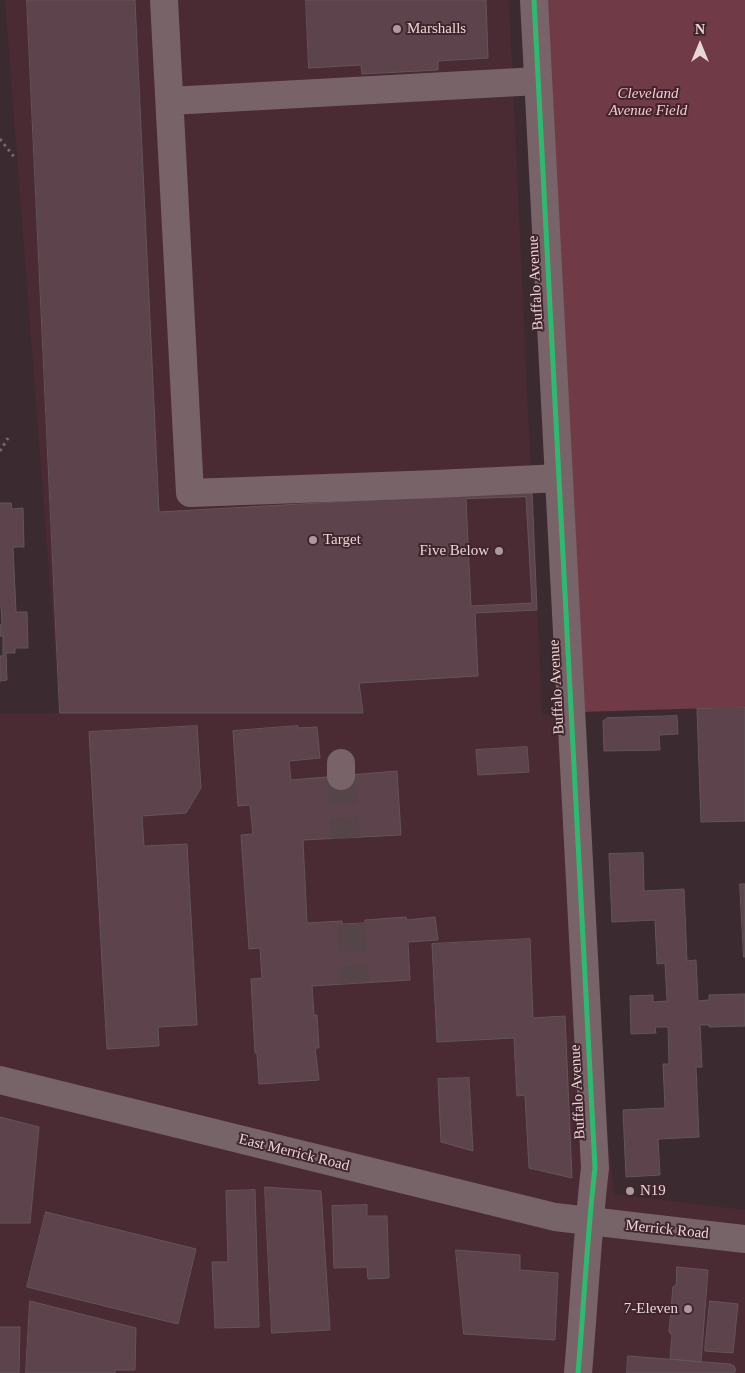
<!DOCTYPE html>
<html>
<head>
<meta charset="utf-8">
<style>
  body { margin:0 }
  #map { position:relative; width:745px; height:1373px; overflow:hidden; background:#3b2b30; font-family:"Times New Roman",serif }
  canvas { display:block }
  .north { position:absolute; left:675px; top:20px; width:50px; height:50px; -webkit-text-stroke:4px #41252c; paint-order:stroke; rotate:0deg; font-size:14px; font-weight:700; line-height:20px; text-align:center; color:#e9d6d9 }
  .north::after { content:''; display:block; margin:auto; width:18px; height:22px; background:#e9d6d9; clip-path:polygon(50% 0,100% 100%,50% 72%,0 100%) }
</style>
</head>
<body>
<div id="map">
<canvas width="745" height="1373"></canvas>
<div class="north">N</div>
</div>
<script>
const ctx = document.querySelector('canvas').getContext('2d');
ctx.lineJoin = 'round';
function fill(path, color) {
  ctx.fillStyle = color;
  ctx.fill(path, 'evenodd');
}
function trace(path, color, width, dash) {
  ctx.strokeStyle = color;
  ctx.lineWidth = width;
  ctx.lineCap = dash ? 'butt' : 'round';
  ctx.setLineDash(dash || []);
  ctx.stroke(path);
}
function write(font, color, halo, rows, align = 'center') {
  ctx.font = font + ' "Times New Roman",serif';
  ctx.lineWidth = 4;
  ctx.setLineDash([]);
  ctx.textBaseline = 'middle';
  ctx.strokeStyle = halo;
  ctx.fillStyle = color;
  for (const [text, x, y, turn = 0] of rows) {
    ctx.save();
    ctx.translate(x, y);
    ctx.rotate((+turn || 0) * Math.PI / 180);
    ctx.textAlign = isNaN(turn) ? turn : align;
    if (halo) ctx.strokeText(text, 0, 0);
    ctx.fillText(text, 0, 0);
    ctx.restore();
  }
}
const built = new Path2D(`
  M5,0h504l33,714 18,3 54,477 131,16v163h-745v-659l60,-1z`);
const green = new Path2D(`
  M545,0h200v707l-165,5z`);
const building = new Path2D(`
  M27,0h108l24,512 373,-21 5,119 -62,3 3,63 -119,7 4,30h-303z
  M306,0h180l2,58 -50,3v9l-76,4 -1,-9 -52,3z
  M526,497l6,106 -61,3 -5,-107z
  M0,503h11l1,6 11,-1 1,39h-11l3,65h11l1,36h-13v5h-9l1,27 -7,1v-25h3v-20h-3v-11l2,-1 -1,-18h-1z
  M745,708v113l-44,1 -4,-113z
  M677,716l1,18 -19,1 1,15 -56,1 -1,-30 4,-3z
  M197,726l4,62 -15,25 -44,3 2,30 43,-2 10,181 -39,2 1,19 -52,3 -18,-317z
  M298,726v2l19,-1 3,31 -31,3 2,19 106,-9 4,64 -98,5 4,83 35,-2v3l23,-1v-3l41,-3 1,3 28,-3 3,23 -30,2 2,38 -98,6 2,29h3l2,33h-4l4,32 -60,4 -2,-31h-2l-4,-74 11,-1 -2,-30 -11,1 -8,-114 12,-1 -3,-29 -12,1 -5,-75z
  M527,747l2,25 -51,3 -2,-25z
  M643,853l1,38 40,-2 3,72 9,-1 2,41 11,-1v-5l36,-1v32l-36,1v-2h-9l2,42h-6l3,70 -41,2 2,36 -34,2 -3,-67 42,-2 -2,-44h6l-1,-37h-13l1,6 -25,1 -1,-38 23,-1v7l14,-1 -2,-38 -8,1 -2,-44 -43,2 -3,-68z
  M740,884h5v73h-1z
  M530,939l3,79 32,-2 7,162 -43,-10 -4,-73 -8,1 -3,-58 -77,4 -5,-98z
  M469,1078l4,73 -32,-9 -3,-63z
  M0,1117l39,10 -9,96h-30z
  M265,1187l56,4 9,139 -58,3z
  M255,1190l4,137 -44,1 -3,-66h16l-2,-71z
  M367,1205v11h20l2,62 -21,1 -1,-12 -33,1 -2,-62z
  M46,1212l150,37 -18,75 -151,-37z
  M456,1250l64,5v15l38,3 -3,67 -91,-6z
  M677,1267l31,3 -7,92 -31,-3 2,-24 -3,-3 4,-45 3,-2z
  M30,1301l106,27 -1,42h-20v3h-89z
  M710,1301l28,3 -5,49 -28,-2z
  M0,1327h20l-1,46h-19z
  M628,1356l102,8 4,2 2,4 -2,3h-107z`);
const minorTunnel = new Path2D(`
  M341,776l5,62
  M351,924l4,59`);
const path = new Path2D(`
  M0,139l15,19
  M0,451l8,-13`);
const minor = new Path2D(`
  M164,0l26,493 246,-9 123,-6
  M534,0l61,1168c-8,68 -11,137 -17,205
  M170,101l368,-20
  M341,763v13`);
const major = new Path2D(`
  M0,1080l555,137 190,22`);
const cycleway = new Path2D(`
  M534,0l61,1168c-8,68 -11,137 -17,205`);
const markers = [
  [397,29,5,"#ac9a9e"],
  [313,540,5,"#ac9a9e"],
  [499,551,5,"#ac9a9e"],
  [630,1191,5,"#ac9a9e"],
  [688,1309,5,"#ac9a9e"]
];
const poiNames = [
  ["Marshalls",407,29],
  ["Target",323,540],
  ["Five Below",489,551,"right"],
  ["N19",640,1191],
  ["7-Eleven",678,1309,"right"]
];
const parkNames = [
  ["Cleveland",648,94],
  ["Avenue Field",648,111]
];
const streetNames = [
  ["Buffalo Avenue",536,283,-93],
  ["Buffalo Avenue",557,687,-93],
  ["Buffalo Avenue",578,1092,-93],
  ["East Merrick Road",294,1153,14],
  ["Merrick Road",667,1230,6]
];
fill(built, '#4b2b33');
fill(green, '#703b47');
fill(building, '#5c434c');
trace(building, '#625558', 1);
trace(minorTunnel, '#554549', 28, [28, 14]);
trace(path, '#79686c', 3, [2.5, 4]);
trace(minor, '#786368', 28);
trace(major, '#776469', 28);
trace(cycleway, '#33b770', 5);
for (const [x, y, r, color] of markers) {
  const dot = new Path2D();
  dot.arc(x, y, r, 0, 2 * Math.PI);
  ctx.fillStyle = color;
  ctx.fill(dot);
  trace(dot, '#41252c', 2);
}
write('15px', '#e9d6d9', '#41252c', poiNames, 'left');
write('italic 15px', '#fcc7d1', '#41252c', parkNames);
write('15px', '#e9d6d9', '#41252c', streetNames);
</script>
</body>
</html>
